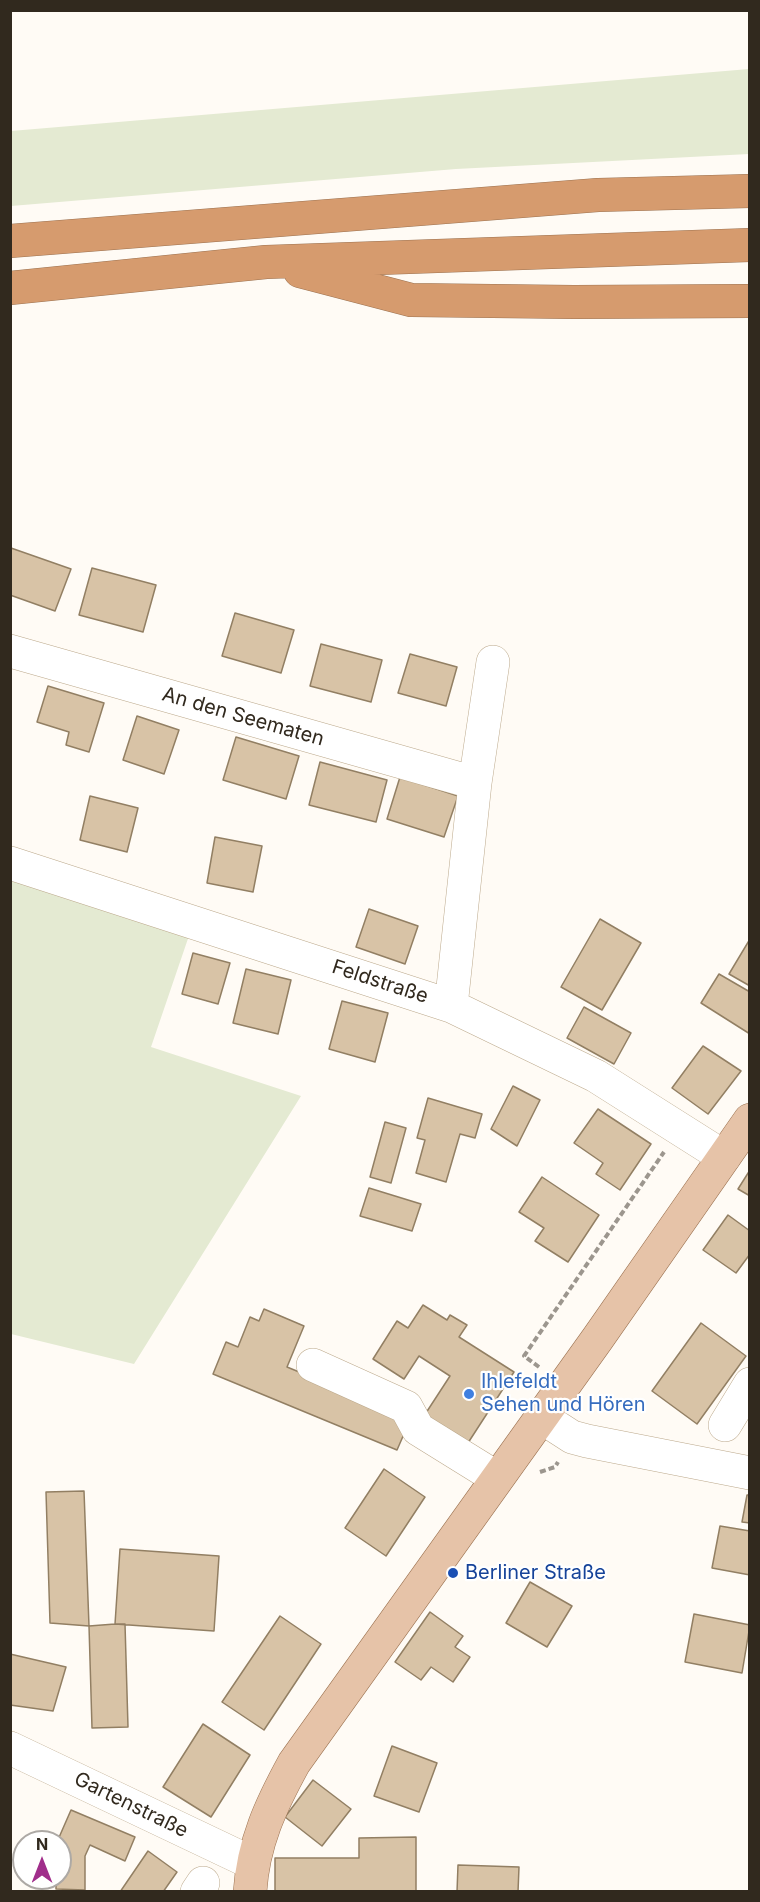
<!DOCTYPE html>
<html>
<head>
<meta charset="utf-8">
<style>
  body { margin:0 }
  #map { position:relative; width:760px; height:1902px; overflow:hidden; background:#fffbf5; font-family:Inter,sans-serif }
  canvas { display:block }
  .frame { position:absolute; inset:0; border:12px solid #31291e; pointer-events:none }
  .north { position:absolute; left:12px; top:1830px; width:60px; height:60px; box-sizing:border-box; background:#fff; border:2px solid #ada9a5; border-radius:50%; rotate:0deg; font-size:16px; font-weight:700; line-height:24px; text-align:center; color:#31291e }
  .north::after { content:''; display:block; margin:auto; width:21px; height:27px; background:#a02e8b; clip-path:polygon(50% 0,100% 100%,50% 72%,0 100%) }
</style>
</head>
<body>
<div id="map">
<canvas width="760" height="1902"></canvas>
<div class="frame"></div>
<div class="north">N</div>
</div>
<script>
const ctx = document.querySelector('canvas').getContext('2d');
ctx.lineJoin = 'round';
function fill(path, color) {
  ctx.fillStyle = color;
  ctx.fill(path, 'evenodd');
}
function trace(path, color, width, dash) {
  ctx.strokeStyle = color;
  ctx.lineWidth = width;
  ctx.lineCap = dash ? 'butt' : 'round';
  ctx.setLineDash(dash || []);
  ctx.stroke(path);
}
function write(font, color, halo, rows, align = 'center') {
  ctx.font = font + ' Inter,sans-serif';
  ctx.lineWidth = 4.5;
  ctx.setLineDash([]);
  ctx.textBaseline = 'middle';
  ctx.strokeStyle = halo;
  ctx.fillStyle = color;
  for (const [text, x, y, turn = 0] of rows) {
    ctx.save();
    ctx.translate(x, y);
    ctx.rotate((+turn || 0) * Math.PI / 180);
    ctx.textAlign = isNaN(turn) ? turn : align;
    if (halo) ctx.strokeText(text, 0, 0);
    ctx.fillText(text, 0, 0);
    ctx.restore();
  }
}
const green = new Path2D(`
  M749,69v85l-293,15 -445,37v-75z
  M11,863l183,58 -43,126 150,49 -167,268 -123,-30z`);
const building = new Path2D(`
  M11,548l60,21 -16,42 -45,-16z
  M92,568l64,17 -13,47 -64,-17z
  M235,613l59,17 -13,43 -59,-17z
  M321,644l61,16 -11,42 -61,-16z
  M410,654l47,13 -11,39 -48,-13z
  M48,686l56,17 -15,49 -23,-7 3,-13 -32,-10z
  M137,716l42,14 -15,44 -41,-14z
  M236,737l63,19 -13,43 -63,-19z
  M320,762l67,18 -11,42 -67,-17z
  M400,777l58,19 -14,41 -57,-18z
  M90,796l48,12 -11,44 -47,-12z
  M215,837l47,9 -9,46 -46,-9z
  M369,909l49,17 -13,38 -49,-17z
  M600,919l41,24 -39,67 -41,-23z
  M750,939v47l-21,-12z
  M193,953l37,10 -12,41 -36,-10z
  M246,969l45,11 -13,54 -45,-11z
  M719,974l31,18v42l-49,-31z
  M342,1001l46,12 -13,49 -46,-13z
  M584,1007l47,26 -17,31 -47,-26z
  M703,1046l38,25 -33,43 -36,-26z
  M513,1086l27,14 -23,46 -26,-17z
  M428,1098l54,16 -7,24 -15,-4 -14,48 -30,-9 9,-33 -8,-2z
  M598,1109l53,35 -31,46 -24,-16 7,-11 -29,-20z
  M385,1122l21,6 -15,55 -21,-6z
  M750,1170v26l-12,-7z
  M542,1177l57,38 -31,47 -33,-21 9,-13 -25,-16z
  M369,1188l52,16 -9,27 -52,-15z
  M728,1215l22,16v23l-14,19 -33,-23z
  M423,1305l24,15 3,-5 17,10 -8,12 55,35 -48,74 -44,-27 28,-43 -31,-20 -15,23 -31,-20 24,-38 11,7z
  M264,1309l40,17 -17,41 124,51 -14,32 -184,-76 13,-32 12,5 12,-30 9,4z
  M701,1323l45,33 -49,68 -45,-33z
  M384,1469l41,28 -39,59 -41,-28z
  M84,1491l5,135 -39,-3 -4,-131z
  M747,1495h3v28l-8,-1z
  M720,1526l30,5v44l-38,-7z
  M120,1549l99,7 -5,75 -99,-7z
  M530,1582l42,24 -25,41 -41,-24z
  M430,1612l33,24 -8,11 15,10 -17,25 -22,-15 -10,13 -26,-18z
  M694,1614l56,11 -8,48 -57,-11z
  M280,1616l41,28 -57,86 -42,-28z
  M115,1624h10l3,103 -36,1 -3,-102z
  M10,1654l56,13 -13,44 -43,-6z
  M203,1724l47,31 -39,62 -48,-30z
  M392,1746l45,17 -18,49 -45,-16z
  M313,1780l38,29 -29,37 -37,-29z
  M71,1810l64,27 -10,24 -35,-16 -5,11v34l-29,-1v-11h4v-36h-3z
  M416,1837v55h-141v-34h84v-20z
  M148,1851l29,21 -14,20h-43z
  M458,1865l61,2 -1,25h-61z`);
const path = new Path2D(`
  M539,1367l-15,-11 140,-204
  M540,1472l15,-5 3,-5`);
const minor = new Path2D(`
  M10,651l465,132
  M10,863l441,143 145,70 128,81
  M451,1006l24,-223 18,-121
  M313,1365l93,42 12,22 79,49
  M541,1417l31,20 15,4 163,32
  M725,1425l25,-41
  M10,1748l242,115
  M197,1892l6,-9`);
const major = new Path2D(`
  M250,1892c3,-49 21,-87 44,-129l304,-425 152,-218`);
const highway = new Path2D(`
  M10,241l588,-46 152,-4
  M300,271l111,29 163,2 176,-1
  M10,288l256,-26 484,-17`);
const markers = [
  [469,1394,6,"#3f7fe0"],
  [453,1573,6,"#1a4fb4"]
];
const streetNames = [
  ["An den Seematen",243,717,16],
  ["Feldstraße",380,982,18],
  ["Gartenstraße",131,1805,26]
];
const shopNames = [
  ["Ihlefeldt",481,1382],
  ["Sehen und Hören",481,1405]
];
const transitNames = [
  ["Berliner Straße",465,1573]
];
fill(green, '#e4ead2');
fill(building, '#d8c3a6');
trace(building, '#927f63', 1.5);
trace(minor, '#bca98c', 34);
trace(major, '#9c7352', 34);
trace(highway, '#9c7352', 34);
trace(path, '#9c968e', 4, [6, 3]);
trace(minor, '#fff', 33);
trace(major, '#e6c3a8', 33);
trace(highway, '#d69b6e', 33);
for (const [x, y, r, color] of markers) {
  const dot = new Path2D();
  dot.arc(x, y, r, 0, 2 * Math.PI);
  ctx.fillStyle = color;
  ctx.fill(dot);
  trace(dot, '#fff', 2);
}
write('20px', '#31291e', '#fff', streetNames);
write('20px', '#366cbe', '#fff', shopNames, 'left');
write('20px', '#164399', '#fff', transitNames, 'left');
</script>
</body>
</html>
